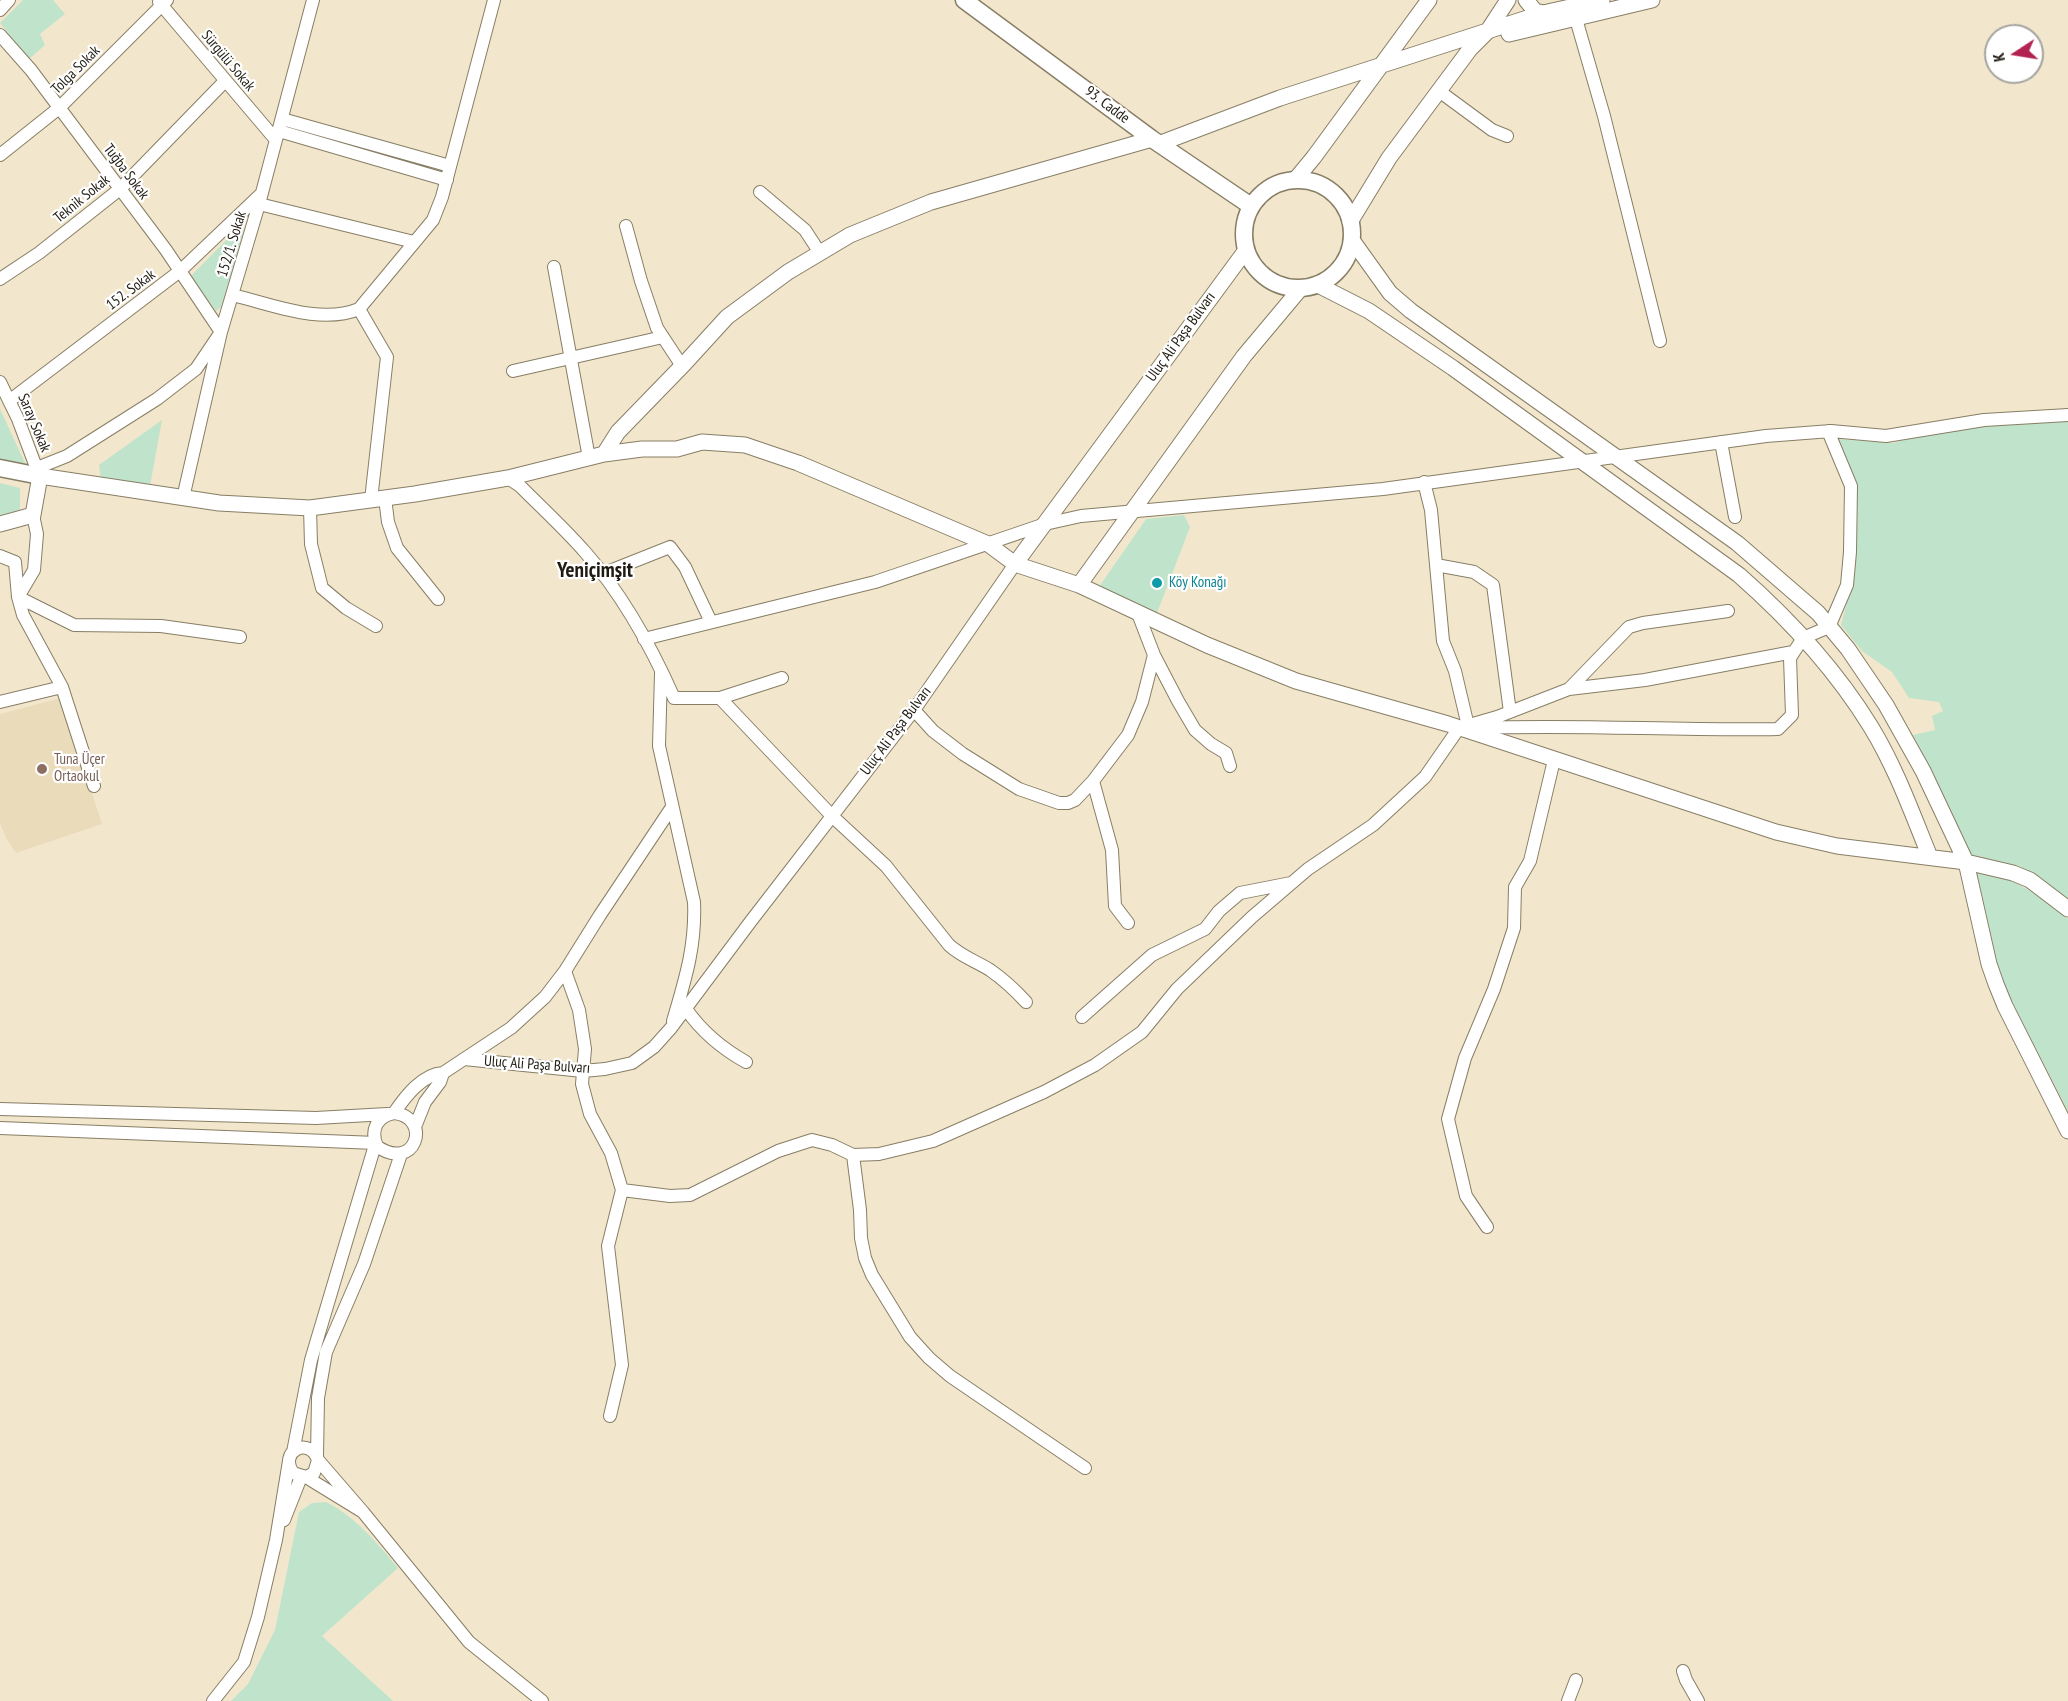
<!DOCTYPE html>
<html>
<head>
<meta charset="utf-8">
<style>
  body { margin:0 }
  #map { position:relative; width:2068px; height:1701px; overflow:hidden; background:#f2e7cc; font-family:"PT Sans Narrow",sans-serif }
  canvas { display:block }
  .north { position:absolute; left:1984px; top:24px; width:60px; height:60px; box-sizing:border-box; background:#fff; border:2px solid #a5a4a0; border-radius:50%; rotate:258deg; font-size:16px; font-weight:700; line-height:24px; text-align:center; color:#1f1b11 }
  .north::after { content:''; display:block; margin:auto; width:21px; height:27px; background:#b32351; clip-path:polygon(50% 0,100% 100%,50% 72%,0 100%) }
</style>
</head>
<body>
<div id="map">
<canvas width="2068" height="1701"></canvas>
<div class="north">K</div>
</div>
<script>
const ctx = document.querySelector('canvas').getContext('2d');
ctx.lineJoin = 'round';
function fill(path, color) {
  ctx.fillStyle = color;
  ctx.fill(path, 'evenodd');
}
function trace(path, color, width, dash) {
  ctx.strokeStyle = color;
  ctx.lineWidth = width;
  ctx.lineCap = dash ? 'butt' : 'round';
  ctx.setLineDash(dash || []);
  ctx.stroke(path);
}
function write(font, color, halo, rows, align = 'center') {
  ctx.font = font + ' "PT Sans Narrow",sans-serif';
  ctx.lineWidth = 4.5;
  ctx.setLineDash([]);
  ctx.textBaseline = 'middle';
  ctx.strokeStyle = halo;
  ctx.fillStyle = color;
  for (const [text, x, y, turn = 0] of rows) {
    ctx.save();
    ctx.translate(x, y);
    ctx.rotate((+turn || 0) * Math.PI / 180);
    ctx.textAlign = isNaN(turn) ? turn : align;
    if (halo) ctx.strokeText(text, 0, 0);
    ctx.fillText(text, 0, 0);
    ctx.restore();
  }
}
const built = new Path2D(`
  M61,698l41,126 -86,29 -10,-15 -6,-14v-110z`);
const green = new Path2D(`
  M23,0h30l12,14 -25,20 5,11 -16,14 -29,-36z
  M240,226l4,3 -23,78 -5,4 -25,-35z
  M0,409l26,56 -26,-5z
  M162,420l-12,66 -49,-7 -2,-14z
  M2068,420v478l-48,-32 -49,-11 -58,-120 22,-5 -3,-14 11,-5 -4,-9 -30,-4 -17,-26 -30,-21 -21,-26c10,-35 17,-74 14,-112 -2,-21 -12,-47 -18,-68l1,-6 55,4 29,-8 63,-11z
  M0,483l20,5v22l-20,7z
  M1184,515l6,12 -33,86 -58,-26 47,-68z
  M1973,872c38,3 66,22 95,47v192l-68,-133z
  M326,1502c29,14 51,41 72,66l-76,68 71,65h-162l17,-17 27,-54 24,-118 13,-9z`);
const minor = new Path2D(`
  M159,2l117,138
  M0,10l9,-10
  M1574,12l30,104 56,225
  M0,35l31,35 135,180 55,82 -25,37 -39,30 -90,57 -30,12
  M1439,91l53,39 15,6
  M282,119l168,47
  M279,131l168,49
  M0,155l59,-47 108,-108
  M760,192l45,38 15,23
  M259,204l155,38
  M626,226l15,55 16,47 25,38
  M554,267l35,191
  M0,279l39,-26 81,-64 105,-108
  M232,295c40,9 88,30 127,14l74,-89 9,-23 52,-197
  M359,309l28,48 -16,143
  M513,371l150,-34
  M0,382l18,37 21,56
  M9,401l171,-130 81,-77
  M1721,442l14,75
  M508,478l12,8c22,22 45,43 65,66 38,43 66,94 89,146h46l112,118 54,50 63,79c13,12 27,16 41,25 13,9 25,20 36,32
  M1424,482l7,28 12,131 12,30 13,55
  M183,498l38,-166 38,-128 54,-204
  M385,498l3,24 9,26 41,51
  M310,508l1,36 11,44 24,20 30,18
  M33,515l4,19 -3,36 -16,27 56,28 87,1 79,11
  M0,556l15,6 3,35 5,18 39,72 32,99
  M1436,565l38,7 19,13 17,127
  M602,574l68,-27 15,20 26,55
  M1137,611l17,44 24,46 17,29 16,14 15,9 4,13
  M644,639l231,-57 170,-58 36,-8 302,-27 383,-53 65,-5 55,5 98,-16 84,-5
  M661,673l-2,73 35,156c2,44 -9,78 -21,119
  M1569,689l60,-62 14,-4 85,-12
  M720,698l62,-20
  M0,702l62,-15
  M914,710l19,21 30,23 56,35 40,14h9l7,-3 18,-19 35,-46 14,-33 12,-47
  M1478,728c100,-4 200,3 300,1l14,-14 -2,-57 13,-20 26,-11 18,-42 3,-33 1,-66 -23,-55
  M1093,781l19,69 3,56 13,17
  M565,971l14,39 6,39 -3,35 8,30 21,39 11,37 -14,56 14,119 -12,51
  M686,1009c16,23 35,39 60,53
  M1082,1017l70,-62 53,-26 14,-18 21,-18 51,-10
  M464,1059l119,12 22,-2 27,-6 22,-16 17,-19 80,-107 163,-211 101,-146
  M0,1109l316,9 71,-4
  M394,1113c11,-16 28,-39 49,-40l68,-45 34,-31 20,-26 35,-56 72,-108
  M394,1113c39,4 22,62 -19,32l2,1c-7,-16 0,-30 17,-33z
  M415,1127l10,-25 15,-20 3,-9
  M0,1128l376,15
  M853,1155l7,55 1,28 4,20 7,17 38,62 19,21 21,18 135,92
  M622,1190l48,6 20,-1 88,-44 34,-11 20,5 21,10 26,-1 54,-13 111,-49 51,-27 47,-33 35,-43 75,-72 56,-48 65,-44 52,-48 34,-49 38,-11 72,-28 76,-9 148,-28
  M1487,1227l-21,-31 -18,-77 17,-61 29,-69 20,-61 1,-41 15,-26 24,-101
  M293,1452l18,-92 64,-215
  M317,1456l1,-58 8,-46 38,-88 37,-110
  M306,1477l8,-4 4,-13c-9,-25 -40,-8 -25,13l13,4 57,35 -45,-52
  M363,1512l106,130 73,59
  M284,1520l17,-43
  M1683,1671l3,9 12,21
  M213,1701l31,-39 14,-45 18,-77 13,-79
  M1568,1701l8,-21`);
const tertiary = new Path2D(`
  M1526,0l9,11 8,2 59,-13
  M1509,34l143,-34
  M1161,143l119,-45 263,-85
  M1295,180l19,-23 115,-157
  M1350,222l39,-64 81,-109 17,-17 21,-32
  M1352,240l38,53 21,18 326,232 81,70 30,36 38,56 37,66 43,91 23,102 7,20 9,22 63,125
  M1318,285l51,26 84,57 286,207c50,44 97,95 132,152 25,41 41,86 59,130
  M604,454l14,-22 67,-69 42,-46 61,-45 62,-37 81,-33 221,-63
  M0,524l33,-9 7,-39 179,27 91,5 105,-14 93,-16 96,-24 38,-5h35l25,-7 43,3 53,18 190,81 27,20 64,21 128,60 89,36 152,43 328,108 61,14 129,16 47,11 17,7 38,29
  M1015,564l231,-314
  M1079,585l165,-229 57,-68`);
const secondary = new Path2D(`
  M964,0l188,139 99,67
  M1244 234a54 54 0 1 1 108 0a54 54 0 1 1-108 0Z
  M0,468l40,8`);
const markers = [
  [1157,583,6,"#0f9aa8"],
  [42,769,6,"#8d6e63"]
];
const streetNames = [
  ["Sürgülü Sokak",228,61,50],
  ["Tolga Sokak",76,70,-45],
  ["93. Cadde",1107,105,37],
  ["Tuğba Sokak",126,172,53],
  ["Teknik Sokak",82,199,-39],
  ["152/1. Sokak",232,244,-73],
  ["152. Sokak",131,290,-37],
  ["Uluç Ali Paşa Bulvarı",1181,337,-54],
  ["Saray Sokak",34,423,67],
  ["Uluç Ali Paşa Bulvarı",896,731,-53],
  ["Uluç Ali Paşa Bulvarı",537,1065,4]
];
const cultureNames = [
  ["Köy Konağı",1169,583]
];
const educationNames = [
  ["Tuna Üçer",54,760],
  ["Ortaokul",54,777]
];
const districtNames = [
  ["Yeniçimşit",595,571]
];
fill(built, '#eadbba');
fill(green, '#bfe4cb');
trace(minor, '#887e65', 14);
trace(tertiary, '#887e65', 17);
trace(secondary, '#887e65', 19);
trace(minor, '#fff', 12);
trace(tertiary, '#fff', 15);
trace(secondary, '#fff', 16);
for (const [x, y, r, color] of markers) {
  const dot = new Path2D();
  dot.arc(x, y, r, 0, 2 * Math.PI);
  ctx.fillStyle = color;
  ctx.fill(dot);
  trace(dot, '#fff', 2);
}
write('15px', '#1f1b11', '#fff', streetNames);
write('15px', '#0d838f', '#fff', cultureNames, 'left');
write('15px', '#785e54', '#fff', educationNames, 'left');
write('bold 21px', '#1f1b11', '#fff', districtNames);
</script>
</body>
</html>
